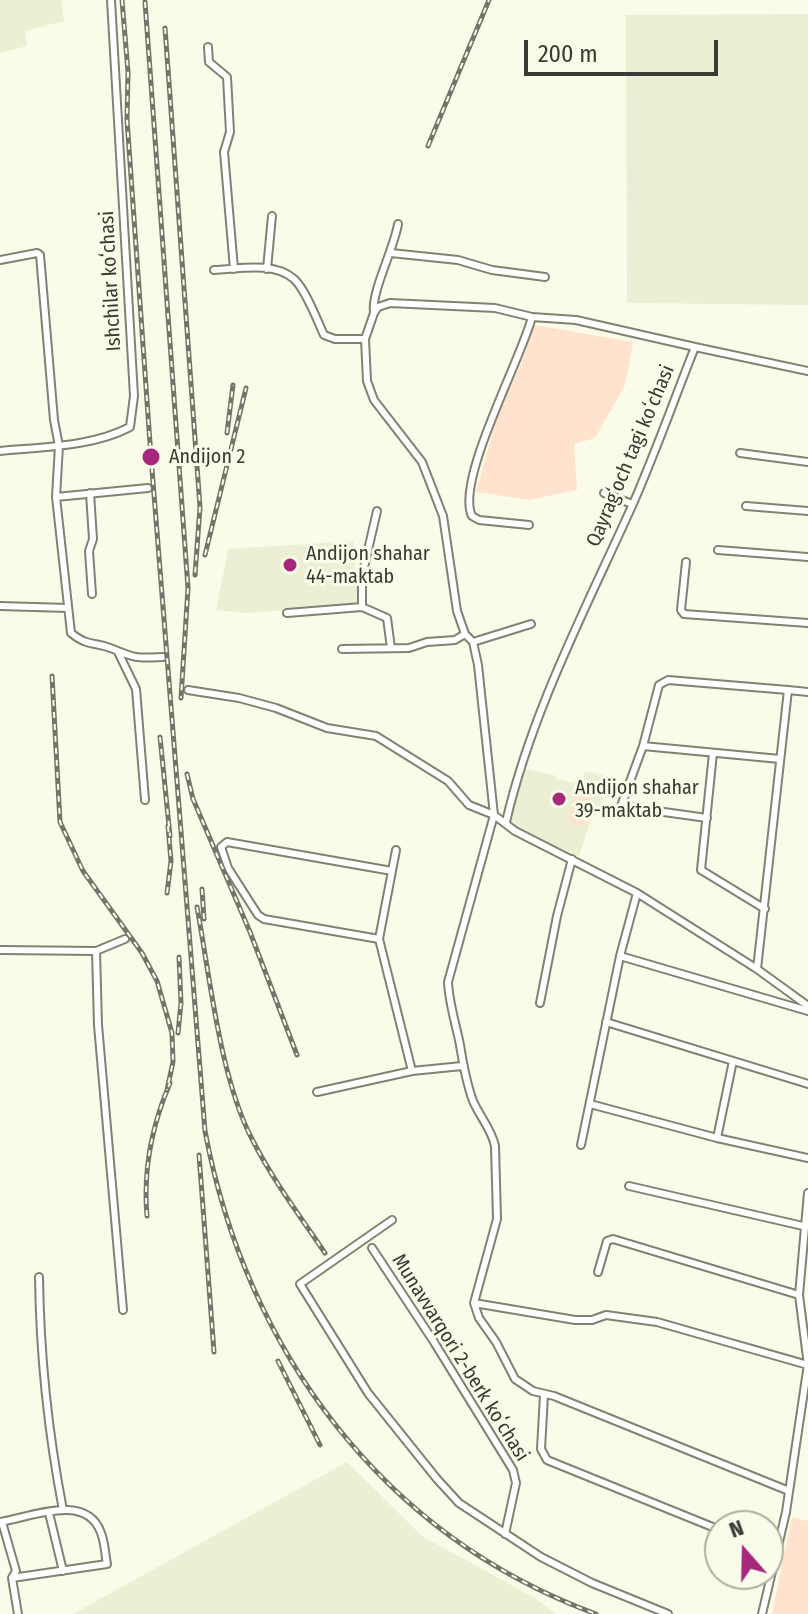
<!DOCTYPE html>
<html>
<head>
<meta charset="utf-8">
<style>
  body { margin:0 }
  #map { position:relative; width:808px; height:1614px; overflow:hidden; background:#fafbe9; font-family:"Fira Sans Condensed",sans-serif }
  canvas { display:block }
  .north { position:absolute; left:704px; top:1510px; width:80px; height:80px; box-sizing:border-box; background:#fafbe9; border:2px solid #adaea1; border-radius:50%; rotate:340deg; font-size:22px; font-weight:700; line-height:32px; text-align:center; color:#3a3b34 }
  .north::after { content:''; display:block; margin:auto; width:28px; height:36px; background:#a5287a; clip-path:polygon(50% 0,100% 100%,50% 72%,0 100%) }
  .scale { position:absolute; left:524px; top:40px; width:194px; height:36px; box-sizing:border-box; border:4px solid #3a3b34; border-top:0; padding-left:10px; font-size:24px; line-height:28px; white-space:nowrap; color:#3a3b34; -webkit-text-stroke:6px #fafbe9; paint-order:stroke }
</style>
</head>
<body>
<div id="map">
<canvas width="808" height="1614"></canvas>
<div class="north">N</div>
<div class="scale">200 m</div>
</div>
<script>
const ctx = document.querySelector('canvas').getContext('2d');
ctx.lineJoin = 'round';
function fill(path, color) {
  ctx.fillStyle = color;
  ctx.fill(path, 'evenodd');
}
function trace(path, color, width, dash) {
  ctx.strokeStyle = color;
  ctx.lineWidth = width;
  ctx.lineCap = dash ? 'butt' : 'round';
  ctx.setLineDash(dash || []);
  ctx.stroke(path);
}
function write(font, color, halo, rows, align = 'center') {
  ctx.font = font + ' "Fira Sans Condensed",sans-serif';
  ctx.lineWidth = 6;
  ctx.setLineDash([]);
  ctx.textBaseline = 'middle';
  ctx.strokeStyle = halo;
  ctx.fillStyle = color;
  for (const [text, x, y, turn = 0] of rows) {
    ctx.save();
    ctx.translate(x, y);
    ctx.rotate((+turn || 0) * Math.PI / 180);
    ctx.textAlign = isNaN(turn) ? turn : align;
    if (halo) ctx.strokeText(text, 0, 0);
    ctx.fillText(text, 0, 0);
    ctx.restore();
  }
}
const built = new Path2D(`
  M0,0h61l3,21 -39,10 2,15 -27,7z
  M808,14v291l-181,-2 -1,-288z
  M354,541l1,40 5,1 -1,23 -112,8 -31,-3 12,-61z
  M522,768l35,8 -1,3 18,4 1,-3 7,1 3,-10 25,6 -13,38 -4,-1 -14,42 -60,-25 -10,-7z
  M347,1462l75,74 113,62 21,16h-483z`);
const green = new Path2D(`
  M534,325l99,17 -8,43 -30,53 -21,6 3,46 -48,10 -53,-8 23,-82 23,-48z
  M576,790l17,4 -8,33 -18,-4z
  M792,1517l16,4v93h-36z`);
const minor = new Path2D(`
  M208,47l1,15 18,15 3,55 -6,20 10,117
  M391,253l67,7 34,10 53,7
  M0,260l37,-7 3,2 14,165 5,26 -3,51
  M267,269l5,-53
  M214,270c24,-1 60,-9 80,9 12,11 23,41 30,56l11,4h30
  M374,312c-3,-20 20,-63 24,-88
  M695,347l113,24
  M0,451c42,-4 92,-4 130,-24l4,-31 -23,-396
  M740,453l68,9
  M148,488l-92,9 15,136c19,15 24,8 42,16 24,10 24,9 50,8
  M90,493l3,46 -4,12 3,43
  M604,493l28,11
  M746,506l62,5
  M529,525l-50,-5 -7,-4c-17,-35 49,-156 60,-199
  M718,550l90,7
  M686,562l-5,48 3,4 124,9
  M0,606l68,2
  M362,607v-31l15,-65
  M287,613l75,-6 25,11 4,30
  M473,642l58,-18
  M342,649l67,-1 18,-6 28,-2 10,-6
  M118,652l18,37 9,111
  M188,690l51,8 37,10 51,20 49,8 72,45 21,24 25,10 21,16 122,62 120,76 51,37
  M643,746l137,13
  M713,753l-12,117 64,39
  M707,818l-86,-12 22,-60 16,-61 9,-5 120,10
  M506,822c25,-109 80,-214 126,-316 23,-52 42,-106 63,-159l-119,-27 -44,-3 -37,-9 -105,-5 -12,4 -4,6 -9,26 2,42 7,19 48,62 21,54 14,95 8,23 8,8 5,23 16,150 -46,167c1,22 8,42 12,63 3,19 6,37 13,56 7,16 19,29 22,45l2,73 -23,84 5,15 17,24 19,37 18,12 21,5 235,95
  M396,850l-17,89 33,132
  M379,939l-115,-20 -6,-4 -30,-47 -7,-21 6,-5 165,29
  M0,950l96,1 2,74 25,285
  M96,951l29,-12
  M620,956l188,55
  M757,969l31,-279 20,2
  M540,1003l17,-87 15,-57
  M606,1022l202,62
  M317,1092l95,-21 50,-5
  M590,1104l127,34 91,20
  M717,1138l16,-77
  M581,1145l39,-189 17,-63
  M629,1186l174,40
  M392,1220l-92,64 68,109 69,86 22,24 82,54 51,26 76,31
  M372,1248l62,94 79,128 3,13 -11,51
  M598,1272l9,-31 6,-2 186,56
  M39,1277c1,79 9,155 24,233
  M474,1303l101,17h17l14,-5 51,7 151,43 -9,-70 9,-102
  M544,1395l-3,54 6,11 173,70
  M49,1513l14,58
  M0,1522c31,-5 87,-30 101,11 4,10 4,21 6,31l-95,14
  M2,1522l14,49 -4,7 6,36
  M762,1614l24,-102 22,-148`);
const rail = new Path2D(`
  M122,0l6,72 -1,48 24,337 54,674c41,219 177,404 391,483
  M145,2l43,586 -7,110
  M165,28l35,479 -5,68
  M428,146l61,-146
  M227,433l6,-48
  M205,555l41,-167
  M52,676l8,146 23,49 59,82 15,28 15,52 1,29 -6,28
  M160,737l10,99
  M187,774l6,25 57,133 47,123
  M168,826l3,35
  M202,889l2,30
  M167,893l4,-32
  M197,907c13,70 23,171 55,232 20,40 48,77 73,114
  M178,1033l3,-30 -2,-46
  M199,1155l15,197
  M147,1216c-4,-46 5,-91 23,-133
  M278,1361l42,84`);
const markers = [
  [151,457,10,"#a5287a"],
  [290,565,8,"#a5287a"],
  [559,799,8,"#a5287a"]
];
const streetNames = [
  ["Ishchilar koʻchasi",111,281,-93],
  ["Qayragʻoch tagi koʻchasi",631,456,-67],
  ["Munavvarqori 2-berk koʻchasi",460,1358,58]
];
const poiNames = [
  ["Andijon 2",169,457],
  ["Andijon shahar",306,554],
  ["44-maktab",306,577],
  ["Andijon shahar",575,788],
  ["39-maktab",575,811]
];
fill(built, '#edefd5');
fill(green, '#ffe3ce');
trace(minor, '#818272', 10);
trace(minor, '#fff', 6);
trace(rail, '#73746a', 5);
trace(rail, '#fafbe9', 2, [6]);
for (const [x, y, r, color] of markers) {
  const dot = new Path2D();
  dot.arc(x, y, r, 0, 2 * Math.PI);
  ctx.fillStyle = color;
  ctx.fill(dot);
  trace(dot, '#fafbe9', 3);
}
write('20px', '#3a3b34', '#fafbe9', streetNames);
write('20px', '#3a3b34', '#fafbe9', poiNames, 'left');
</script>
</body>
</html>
